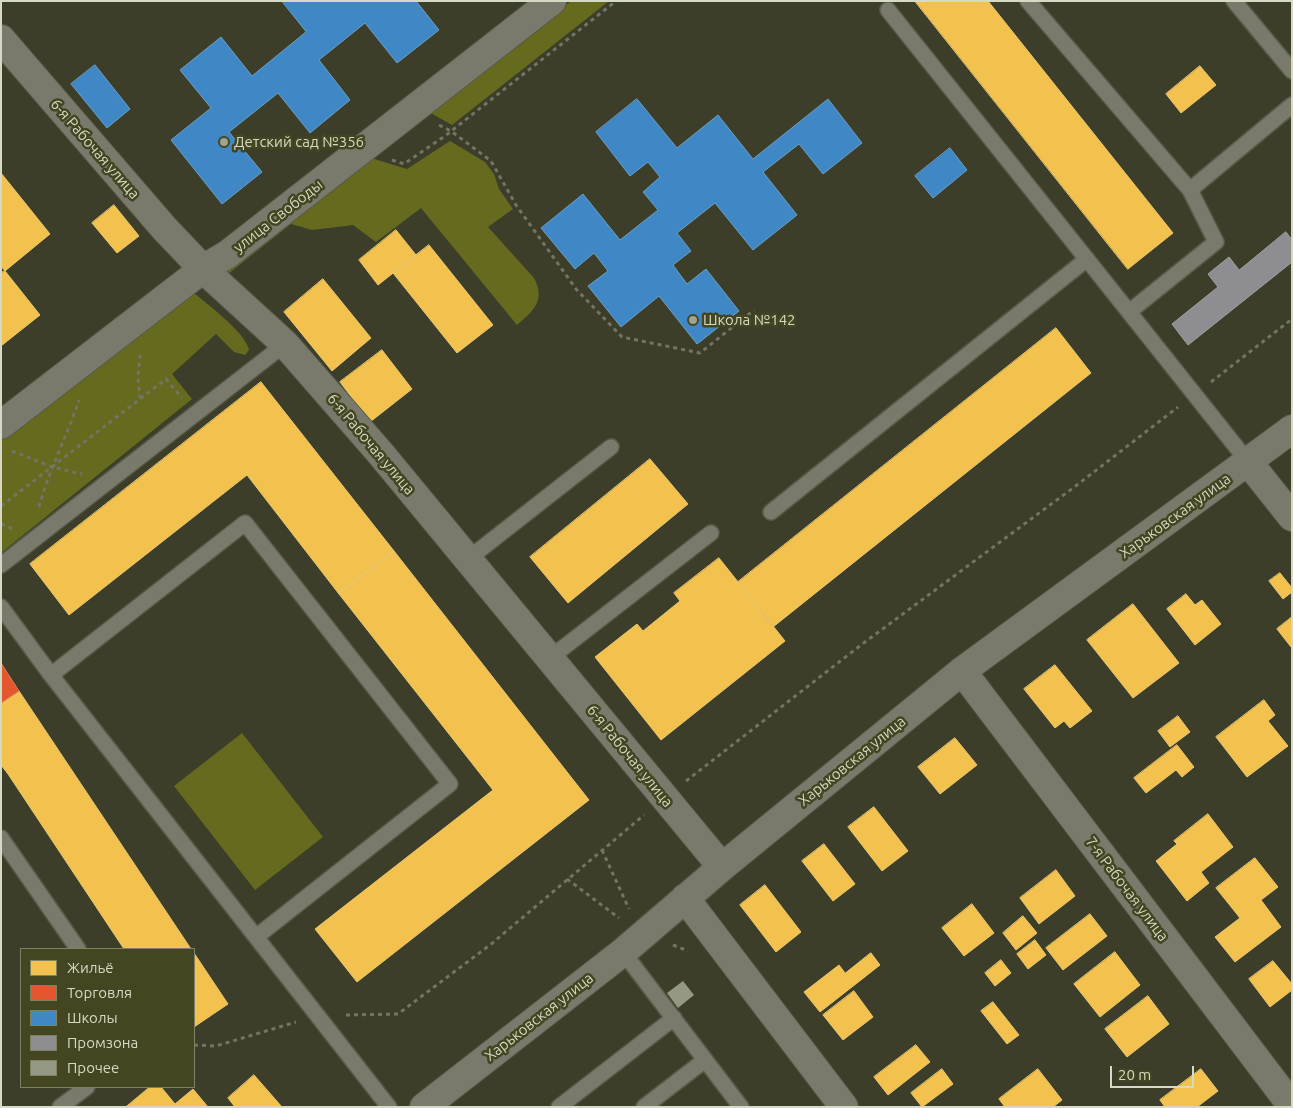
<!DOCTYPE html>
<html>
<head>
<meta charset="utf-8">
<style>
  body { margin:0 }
  #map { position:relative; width:1293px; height:1108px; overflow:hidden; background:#3c3e29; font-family:Ubuntu,sans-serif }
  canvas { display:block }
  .frame { position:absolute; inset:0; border:2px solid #d6d9c4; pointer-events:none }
  .legend { position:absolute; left:20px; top:948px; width:175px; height:140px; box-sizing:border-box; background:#434621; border:1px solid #7e8162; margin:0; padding:6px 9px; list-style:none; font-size:15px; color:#d6d9c4 }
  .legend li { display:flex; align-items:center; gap:10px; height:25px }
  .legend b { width:25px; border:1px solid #7e8162 }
  .scale { position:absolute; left:1110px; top:1066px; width:84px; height:22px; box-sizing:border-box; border:2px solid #d6d9c4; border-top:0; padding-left:6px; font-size:15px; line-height:18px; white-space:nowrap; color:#d6d9c4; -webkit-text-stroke:4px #434621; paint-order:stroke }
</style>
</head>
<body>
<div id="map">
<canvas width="1293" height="1108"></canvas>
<div class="frame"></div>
<ul class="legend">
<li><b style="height:14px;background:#f2c14e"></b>Жильё</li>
<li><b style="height:14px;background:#e4572e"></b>Торговля</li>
<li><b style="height:14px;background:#3f88c5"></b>Школы</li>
<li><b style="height:14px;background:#8d8d92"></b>Промзона</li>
<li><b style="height:14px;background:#969886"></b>Прочее</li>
</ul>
<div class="scale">20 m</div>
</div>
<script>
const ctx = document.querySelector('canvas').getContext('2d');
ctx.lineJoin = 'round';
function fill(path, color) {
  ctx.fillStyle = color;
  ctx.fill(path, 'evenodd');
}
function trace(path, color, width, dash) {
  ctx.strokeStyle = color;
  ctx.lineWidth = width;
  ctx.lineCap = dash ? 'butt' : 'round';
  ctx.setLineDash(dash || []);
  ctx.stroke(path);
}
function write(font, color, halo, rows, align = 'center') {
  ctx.font = font + ' Ubuntu,sans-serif';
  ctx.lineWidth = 5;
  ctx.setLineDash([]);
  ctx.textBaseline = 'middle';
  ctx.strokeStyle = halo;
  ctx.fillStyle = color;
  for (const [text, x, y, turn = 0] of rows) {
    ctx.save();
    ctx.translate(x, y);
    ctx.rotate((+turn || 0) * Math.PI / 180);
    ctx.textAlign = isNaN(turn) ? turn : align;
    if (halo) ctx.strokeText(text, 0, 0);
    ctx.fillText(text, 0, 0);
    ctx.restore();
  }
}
const green = new Path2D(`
  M571,1h38l-157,124 -25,-14z
  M450,141l35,21 9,12 5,15 14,20 -25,18 46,51c12,23 -1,33 -17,47l-96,-117 -45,34 -23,-17 -41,5 -21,-6 -63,50 -5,-2 145,-115 39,12z
  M188,288c15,13 58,44 61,62l-4,5 -11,-3 -18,-18 -44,40 20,25 -191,154v-121z
  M242,733l81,104 -68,53 -81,-104z`);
const homes = new Path2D(`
  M915,1h73l185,232 -45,36z
  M1200,66l16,19 -35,28 -15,-19z
  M1,173l49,61 -45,37 -4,-5z
  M114,205l25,31 -22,17 -25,-30z
  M396,230l20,25 -38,30 -19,-25z
  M429,245l64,80 -36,28 -64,-80z
  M5,271l35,44 -39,31v-73z
  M323,279l48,59 -39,33 -48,-59z
  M1056,328l35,45 -318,254 -35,-45z
  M382,350l30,39 -42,33 -30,-40z
  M261,382l133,169 -55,43 -92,-119 -178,140 -39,-51z
  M650,459l38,45 -120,99 -38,-46z
  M394,551l195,249 -232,182 -42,-53 178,-139 -154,-196z
  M719,558l66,83 -124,99 -66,-83 42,-33 6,7 37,-30 -6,-8z
  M1280,573l12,15v4l-9,7 -14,-18z
  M1186,594l9,11 7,-5 19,24 -26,21 -28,-36z
  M1133,604l46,59 -46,35 -46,-58z
  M1292,617v30h-1l-14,-18z
  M1055,665l37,46 -22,17 -6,-7 -9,7 -31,-39z
  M19,691l172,258h-67l-116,-175 -7,-9v-62z
  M1264,700l11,15 -7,6 20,25 -41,31 -31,-40z
  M1178,716l12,16 -20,15 -12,-16z
  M955,738l22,27 -37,29 -22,-27z
  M1177,745l17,22 -12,10 -6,-7 -30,23 -12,-15z
  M874,807l34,44 -26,20 -34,-44z
  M1208,814l25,33 -32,25 8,11 -22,18 -31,-40 21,-17 -3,-3z
  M824,844l31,40 -22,17 -31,-40z
  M1255,858l23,29 -17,13 20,27 -46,35 -20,-25 25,-19 -24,-30z
  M1056,870l19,26 -36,28 -19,-26z
  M765,885l36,47 -25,20 -36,-47z
  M972,904l22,29 -30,23 -22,-28z
  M1090,914l17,22 -44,34 -17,-22z
  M1023,916l14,17 -21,17 -13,-17z
  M1035,940l11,15 -18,14 -11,-15z
  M1115,952l25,33 -40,32 -26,-33z
  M194,953l34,51 -34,23z
  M871,953l9,12 -60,47 -16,-20 35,-27 6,8z
  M1001,960l10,13 -16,13 -10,-13z
  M1273,961l19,23v6l-22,17 -21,-28z
  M854,991l19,26 -30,23 -20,-25z
  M1148,996l21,28 -42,33 -22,-28z
  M993,1002l26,33 -12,9 -26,-33z
  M916,1045l14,17 -42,33 -14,-18z
  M942,1069l11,15 -31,23 -11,-14z
  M1038,1069l24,31 -9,7h-48l-6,-8z
  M1201,1069l17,22 -21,16h-32l-5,-7z
  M254,1075l28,32h-47l-7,-9z
  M150,1087h11l14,17 18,-15 15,18h-82z`);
const shops = new Path2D(`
  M1,663l18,28 -18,12z`);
const schools = new Path2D(`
  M282,1h134l23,29 -42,33 -32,-40 -46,37 31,40 -40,33 -32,-40 -49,39 33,40 -40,32 -51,-64 40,-32 -31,-38 41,-33 31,39 54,-44z
  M95,65l35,44 -23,19 -36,-44z
  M637,99l40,49 41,-33 35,44 75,-60 34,44 -39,31 -24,-30 -36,28 34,43 -44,35 -38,-47 -38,30 14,18 -18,14 14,19 19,-15 33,42 -42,33 -38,-48 -38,31 -33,-41 20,-15 -14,-18 -19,16 -34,-41 42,-34 37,46 38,-30 -15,-18 17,-15 -12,-15 -18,14 -34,-44z
  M950,148l17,22 -34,28 -18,-22z`);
const industry = new Path2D(`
  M1286,232l6,8v22l-104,83 -16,-21 46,-37 -10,-13 21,-17 10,13z`);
const building = new Path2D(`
  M683,981l11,14 -16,13 -11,-15z`);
const path = new Path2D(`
  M439,125l12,6 40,30 25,44 60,84 46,48 78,16 54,-43
  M392,160l12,4 41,-28 171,-135
  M140,355l-2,22 2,21
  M1211,382l81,-63
  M12,451l40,16 30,7
  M1,506l165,-127 16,19
  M39,507c10,-37 28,-71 40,-107
  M1,524l12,5
  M686,781l175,-136 216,-160 101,-78
  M602,850l27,59
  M567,879l52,39
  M673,945l15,6
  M346,1015l52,-1 92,-69 154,-130
  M194,1045l22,1 80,-24`);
const lane = new Path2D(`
  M1028,1l162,189 26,52 -87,70 120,151
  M1234,1l58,70
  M888,10l241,302
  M1190,190l102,-85
  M771,512l316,-253
  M468,559l143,-112
  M1,565l284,-221
  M1,607l50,68 338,432
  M550,658l161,-125
  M51,675l194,-152 205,261 -194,153
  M1,838l77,111
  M623,952l118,155
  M60,1107l27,-20
  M559,1107l115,-89
  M644,1107l61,-47`);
const street = new Path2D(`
  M1,39l163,189 39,41 82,75 96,110 341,413
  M1,425l202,-156 25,-15 324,-253
  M1249,463l43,54
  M962,671l330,435
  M685,898l159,209
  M424,1107l199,-155 99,-85 240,-196 330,-242`);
const markers = [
  [224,142,5,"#a0a38e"],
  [693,320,5,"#a0a38e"]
];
const poiNames = [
  ["Детский сад №356",234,142],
  ["Школа №142",703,320]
];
const streetNames = [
  ["6-я Рабочая улица",95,149,49],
  ["улица Свободы",278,216,-38],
  ["6-я Рабочая улица",371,444,50],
  ["Харьковская улица",1175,516,-36],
  ["6-я Рабочая улица",630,756,51],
  ["Харьковская улица",852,761,-39],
  ["7-я Рабочая улица",1127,889,53],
  ["Харьковская улица",539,1017,-38]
];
fill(green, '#666a1e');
fill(homes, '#f2c14e');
trace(homes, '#eac871', 1);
fill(shops, '#e4572e');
trace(shops, '#e07e5b', 1);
fill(schools, '#3f88c5');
trace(schools, '#6ca0c5', 1);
fill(industry, '#8d8d92');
trace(industry, '#a3a4a1', 1);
fill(building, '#969886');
trace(lane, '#585a48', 18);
trace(street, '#585a48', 30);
trace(path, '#727465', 3, [4, 4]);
trace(lane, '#797a6c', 15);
trace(street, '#797a6c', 28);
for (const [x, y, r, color] of markers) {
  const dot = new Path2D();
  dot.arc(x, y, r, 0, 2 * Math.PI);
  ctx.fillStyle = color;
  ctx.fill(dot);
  trace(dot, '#434621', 2);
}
write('15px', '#d6d9c4', '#434621', poiNames, 'left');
write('15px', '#d6d9c4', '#434621', streetNames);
</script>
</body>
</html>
